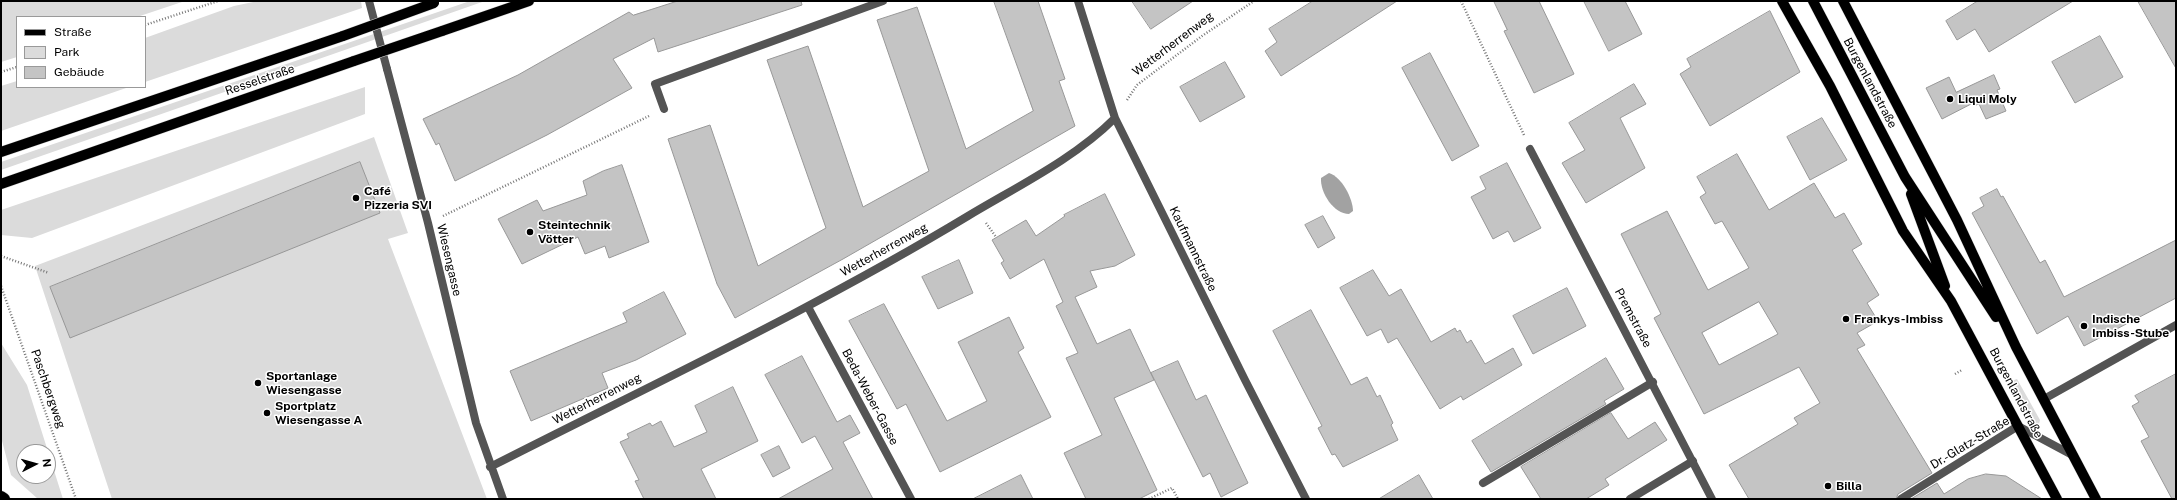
<!DOCTYPE html>
<html>
<head>
<meta charset="utf-8">
<style>
  body { margin:0 }
  #map { position:relative; width:2177px; height:500px; overflow:hidden; background:#fff; font-family:"Public Sans",sans-serif }
  canvas { display:block }
  .frame { position:absolute; inset:0; border:2px solid #000; pointer-events:none }
  .legend { position:absolute; left:16px; top:16px; width:130px; height:72px; box-sizing:border-box; background:#fff; border:1px solid #999; margin:0; padding:5px 7px; list-style:none; font-size:12px; color:#000 }
  .legend li { display:flex; align-items:center; gap:8px; height:20px }
  .legend b { width:20px; border:1px solid #999 }
  .north { position:absolute; left:16px; top:444px; width:40px; height:40px; box-sizing:border-box; background:#fff; border:1px solid #999; border-radius:50%; rotate:84deg; font-size:11px; font-weight:700; line-height:16px; text-align:center; color:#000 }
  .north::after { content:''; display:block; margin:auto; width:14px; height:18px; background:#000; clip-path:polygon(50% 0,100% 100%,50% 72%,0 100%) }
</style>
</head>
<body>
<div id="map">
<canvas width="2177" height="500"></canvas>
<div class="frame"></div>
<ul class="legend">
<li><b style="height:5px;background:#000"></b>Straße</li>
<li><b style="height:11px;background:#dbdbdb"></b>Park</li>
<li><b style="height:11px;background:#c4c4c4"></b>Gebäude</li>
</ul>
<div class="north">N</div>
</div>
<script>
const ctx = document.querySelector('canvas').getContext('2d');
ctx.lineJoin = 'round';
function fill(path, color) {
  ctx.fillStyle = color;
  ctx.fill(path, 'evenodd');
}
function trace(path, color, width, dash) {
  ctx.strokeStyle = color;
  ctx.lineWidth = width;
  ctx.lineCap = dash ? 'butt' : 'round';
  ctx.setLineDash(dash || []);
  ctx.stroke(path);
}
function write(font, color, halo, rows, align = 'center') {
  ctx.font = font + ' "Public Sans",sans-serif';
  ctx.lineWidth = 3;
  ctx.setLineDash([]);
  ctx.textBaseline = 'middle';
  ctx.strokeStyle = halo;
  ctx.fillStyle = color;
  for (const [text, x, y, turn = 0] of rows) {
    ctx.save();
    ctx.translate(x, y);
    ctx.rotate((+turn || 0) * Math.PI / 180);
    ctx.textAlign = isNaN(turn) ? turn : align;
    if (halo) ctx.strokeText(text, 0, 0);
    ctx.fillText(text, 0, 0);
    ctx.restore();
  }
}
const green = new Path2D(`
  M1,1h184l-48,16h-120v40l-16,5z
  M258,1h103l1,7 -217,74v-44l89,-32z
  M470,1h15l-484,169v-8z
  M17,81v6h112l-128,44v-45z
  M365,87v27l-333,124 -31,-3v-25z
  M374,137l34,96 -20,6 99,260h-375l-77,-233z
  M1,343l26,42 36,114h-25l-27,-24 -10,-38zM24,452h24v24h-24z
  M2017,379l23,41 -1,4 -3,1 -14,-18 -13,-25z`);
const water = new Path2D(`
  M1329,173c13,4 24,26 24,38l-4,3c-15,0 -29,-21 -28,-36z`);
const building = new Path2D(`
  M678,1h123l1,4 -144,47 -4,-14 -41,21 19,29 -85,47 -92,46 -16,-38 -3,2 -13,-26 95,-44 111,-63 4,3z
  M994,1h44l27,78 -6,2 16,45 -232,133 -108,59 -18,-34 -49,-145 42,-14 48,141 68,-38 -59,-168 41,-14 55,161 66,-36 -52,-151 40,-13 49,142 67,-38z
  M1132,1h61l-42,28z
  M1313,1h84l-116,75 -16,-25 12,-9 -8,-13z
  M1494,1h45l35,73 -40,19 -30,-62 3,-1z
  M1584,1h41l17,33 -33,17z
  M1978,1h95l-84,51 -14,-23 -18,11 -11,-19z
  M2138,1h38v67z
  M1770,11l30,61 -90,54 -30,-52 11,-7 -4,-8z
  M2100,36l23,41 -48,26 -23,-41z
  M1430,53l49,93 -27,15 -50,-93z
  M1225,62l20,35 -45,25 -20,-35z
  M1994,75l6,14 -3,1 9,21 -20,8 -7,-15 -3,1 -1,-3 -33,17 -16,-31 23,-11 7,15z
  M1634,84l12,20 -26,14 25,50 -59,35 -24,-40 23,-13 -16,-27z
  M1822,118l25,42 -37,20 -23,-43z
  M1737,154l32,56 45,-27 21,35 9,-5 18,31 -10,6 27,45 -12,8 11,18 -21,12 8,12 -8,4 75,124 -34,21 -2,5h-147l-20,-34 69,-41 -4,-6 26,-15 -21,-36 -95,47 -50,-96 7,-4 -40,-80 46,-23 41,79 41,-22 -27,-47 -7,3 -15,-27 6,-4 -9,-16zM1759,302l19,32 -59,31 -17,-32z
  M360,162l20,51 -310,125 -20,-51z
  M1507,163l34,65 -27,14 -6,-11 -15,8 -22,-42 15,-8 -6,-12z
  M622,165l27,77 -40,16 -4,-12 -20,8 -7,-17 -56,27 -24,-45 39,-19 6,11 44,-16 -4,-14 20,-10z
  M1997,189l4,8 2,-1 37,67 5,-3 19,37 112,-57v58l-92,48 -16,-30 -31,18 -65,-121 12,-7 -4,-8z
  M1105,194l30,61 -20,11 -25,5 7,16 -22,10 22,47 33,-15 24,51 -40,18 43,92 -18,9h-53l-22,-46 38,-18 -36,-77 12,-5 -22,-47 7,-4 -19,-43 -34,20 -9,-16 3,-2 -12,-21 34,-20 10,16 29,-20 -1,-1z
  M1323,216l12,22 -17,10 -13,-23z
  M959,260l14,33 -35,16 -16,-32z
  M1373,270l16,26 12,-7 30,53 24,-14 2,4 3,-2 7,13 4,-3 14,24 28,-16 9,17 -59,35 -2,-4 -21,13 -43,-71 -9,5 -7,-14 -14,7 -27,-48z
  M1567,288l19,38 -53,28 -20,-38z
  M664,292l22,42 -50,26 -34,13 6,15 -77,33 -21,-50 117,-49 -4,-9z
  M884,304l63,117 40,-20 -29,-59 51,-25 15,31 -6,4 33,65 -111,55 -34,-68 -9,5 -48,-88z
  M1311,310l40,75 16,-8 10,20 3,-2 13,28 -2,2 7,15 -55,27 -8,-13 -3,1 -14,-27 4,-2 -49,-95z
  M802,356l35,66 13,-7 10,18 -17,9 30,57h-95l55,-30 -18,-33 -13,7 -37,-68z
  M1606,358l18,31 -20,12 2,3 -115,68 -19,-31z
  M1178,361l18,39 10,-5 42,88 -27,14 -11,-24 -7,4 -52,-104z
  M2176,374v125h-4l-31,-58 8,-4 -17,-31 7,-4 -4,-6z
  M733,387l25,54 -57,28 15,30h-72l-9,-18 4,-1 -19,-38 9,-4 -2,-4 23,-11 2,3 9,-5 13,26 33,-15 -12,-26z
  M1611,413l17,26 27,-17 12,18 -62,39 4,6 -23,14h-45l-20,-32z
  M779,446l11,22 -17,9 -12,-22z
  M1986,474l20,2 36,23h-131l26,-16 7,11 24,-15z
  M1021,475l12,24h-60z
  M1419,475l14,24h-54z`);
const path = new Path2D(`
  M1461,1l63,134
  M145,25l73,-24
  M1,72l16,-5
  M1127,100l10,-15 65,-49 52,-35
  M443,216l206,-100
  M986,223l10,14
  M1,256l48,17
  M1,286l75,213
  M1955,374l7,-4
  M1149,499l23,-11 6,11`);
const service = new Path2D(`
  M369,1l18,68
  M664,109l-9,-25 228,-83
  M1483,483l170,-101
  M1630,499l63,-38`);
const minor = new Path2D(`
  M1078,1l37,117 130,262 61,119
  M387,69l41,154 48,200 27,76
  M1530,149l182,350
  M808,307l103,192
  M2044,399l132,-74
  M490,467c161,-82 324,-158 478,-251 50,-30 106,-57 147,-98
  M1901,499l117,-73 56,30`);
const primary = new Path2D(`
  M1782,1l48,85 73,145 48,70 106,198
  M1813,1l92,176 91,140
  M1843,1l114,219 59,127 80,152
  M442,31l87,-30
  M1,152l342,-116
  M1,184l353,-123
  M1911,194l34,92`);
const motorway = new Path2D(`
  M1,497l3,2`);
const primaryBridge = new Path2D(`
  M343,36l91,-33
  M354,61l88,-30`);
const markers = [
  [1950,99,4,"#000"],
  [356,198,4,"#000"],
  [530,232,4,"#000"],
  [1846,319,4,"#000"],
  [2084,326,4,"#000"],
  [258,383,4,"#000"],
  [267,413,4,"#000"],
  [1828,486,4,"#000"]
];
const streetNames = [
  ["Wetterherrenweg",1173,44,-37],
  ["Resselstraße",260,80,-19],
  ["Burgenlandstraße",1870,83,62],
  ["Kaufmannstraße",1193,249,64],
  ["Wetterherrenweg",884,250,-29],
  ["Wiesengasse",449,260,77],
  ["Premstraße",1633,318,62],
  ["Paschbergweg",48,389,71],
  ["Burgenlandstraße",2016,393,62],
  ["Beda-Weber-Gasse",870,397,62],
  ["Wetterherrenweg",597,399,-27],
  ["Dr.-Glatz-Straße",1970,443,-31]
];
const poiNames = [
  ["Liqui Moly",1958,99],
  ["Café",364,191],
  ["Pizzeria SVI",364,205],
  ["Steintechnik",538,225],
  ["Vötter",538,239],
  ["Frankys-Imbiss",1854,319],
  ["Indische",2092,319],
  ["Imbiss-Stube",2092,333],
  ["Sportanlage",266,376],
  ["Wiesengasse",266,390],
  ["Sportplatz",275,406],
  ["Wiesengasse A",275,420],
  ["Billa",1836,486]
];
fill(green, '#dbdbdb');
fill(water, '#a2a2a2');
fill(building, '#c4c4c4');
trace(building, '#989898', 1);
trace(primary, '#dbdbdb', 11);
trace(motorway, '#dbdbdb', 13);
trace(path, '#767676', 2.5, [1, 2]);
trace(service, '#545454', 8);
trace(minor, '#545454', 8);
trace(primary, '#000', 10);
trace(motorway, '#000', 12);
trace(primaryBridge, '#dbdbdb', 11, []);
trace(primaryBridge, '#000', 10);
for (const [x, y, r, color] of markers) {
  const dot = new Path2D();
  dot.arc(x, y, r, 0, 2 * Math.PI);
  ctx.fillStyle = color;
  ctx.fill(dot);
  trace(dot, '#fff', 1.5);
}
write('12px', '#000', '#fff', streetNames);
write('bold 12px', '#000', '#fff', poiNames, 'left');
</script>
</body>
</html>
